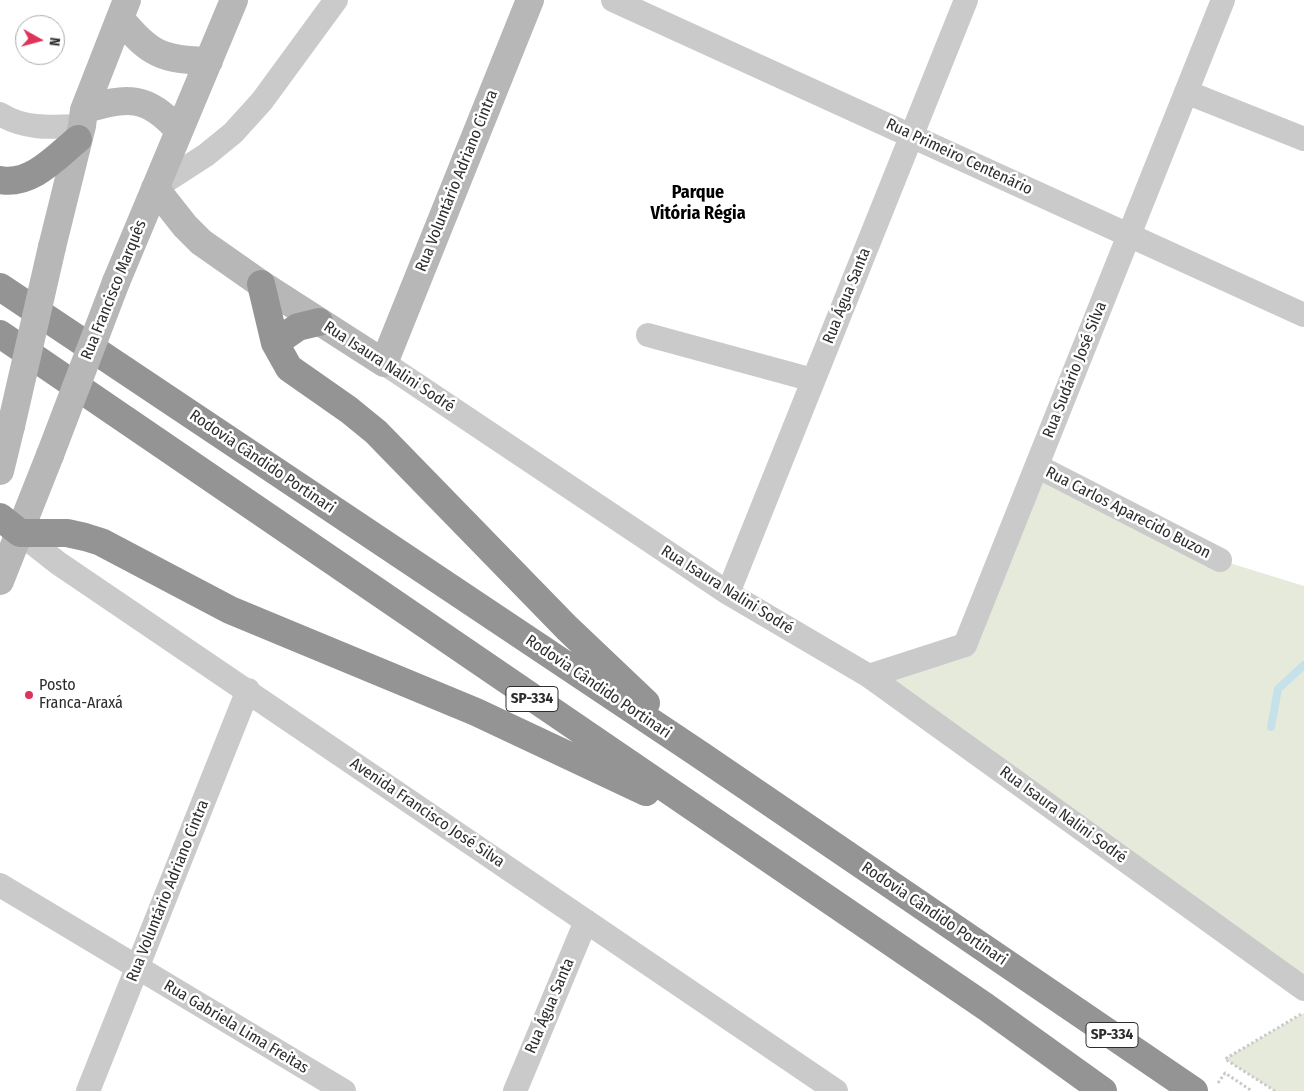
<!DOCTYPE html>
<html>
<head>
<meta charset="utf-8">
<style>
  body { margin:0 }
  #map { position:relative; width:1304px; height:1091px; overflow:hidden; background:#fff; font-family:"Fira Sans Condensed",sans-serif }
  canvas { display:block }
  .north { position:absolute; left:15px; top:15px; width:50px; height:50px; box-sizing:border-box; background:#fff; border:1px solid #ababab; border-radius:50%; rotate:97deg; font-size:14px; font-weight:700; line-height:20px; text-align:center; color:#2d2d2d }
  .north::after { content:''; display:block; margin:auto; width:18px; height:22px; background:#df3459; clip-path:polygon(50% 0,100% 100%,50% 72%,0 100%) }
</style>
</head>
<body>
<div id="map">
<canvas width="1304" height="1091"></canvas>
<div class="north">N</div>
</div>
<script>
const ctx = document.querySelector('canvas').getContext('2d');
ctx.lineJoin = 'round';
function fill(path, color) {
  ctx.fillStyle = color;
  ctx.fill(path, 'evenodd');
}
function trace(path, color, width, dash) {
  ctx.strokeStyle = color;
  ctx.lineWidth = width;
  ctx.lineCap = dash ? 'butt' : 'round';
  ctx.setLineDash(dash || []);
  ctx.stroke(path);
}
function write(font, color, halo, rows, align = 'center') {
  ctx.font = font + ' "Fira Sans Condensed",sans-serif';
  ctx.lineWidth = 5;
  ctx.setLineDash([]);
  ctx.textBaseline = 'middle';
  ctx.strokeStyle = halo;
  ctx.fillStyle = color;
  for (const [text, x, y, turn = 0] of rows) {
    ctx.save();
    ctx.translate(x, y);
    ctx.rotate((+turn || 0) * Math.PI / 180);
    ctx.textAlign = isNaN(turn) ? turn : align;
    if (halo) ctx.strokeText(text, 0, 0);
    ctx.fillText(text, 0, 0);
    ctx.restore();
  }
}
const green = new Path2D(`
  M1037,466l183,94 84,26v403l-435,-313 96,-31z
  M1304,1013v78h-29l-50,-32z`);
const stream = new Path2D(`
  M1271,727l7,-38 26,-24`);
const path = new Path2D(`
  M1218,1083l7,-10 27,18
  M1275,1091l-50,-32 78,-46`);
const street = new Path2D(`
  M613,0l691,315
  M1186,92l118,47
  M0,114c25,16 54,13 82,12
  M155,188l51,-33 27,-22 29,-32 74,-101
  M648,335l165,45
  M384,363l344,230 141,83 435,313
  M1037,466l183,94
  M20,533l38,30 778,528
  M728,593l238,-593
  M869,676l96,-31 258,-645
  M0,885l344,206
  M88,1091l160,-401
  M515,1091l71,-170`);
const secondary = new Path2D(`
  M120,18c29,36 42,42 89,43
  M84,110c43,-14 64,-15 95,21
  M155,188l30,38 16,16 60,42 123,79 146,-363
  M52,247l30,-121 2,-16 43,-110
  M116,282l118,-282
  M0,471l11,-45
  M0,581l50,-126`);
const highway = new Path2D(`
  M0,180c31,6 56,-23 78,-41
  M261,284l14,59 14,25 60,42 27,22 191,196 79,75
  M0,287l699,467 495,337
  M0,334l986,673 117,84
  M275,343l23,-16 21,-5
  M0,517l20,16h47l18,4 16,5 129,68 246,102 170,80`);
const secondaryBridge = new Path2D(`
  M11,426l41,-179
  M50,455l66,-173`);
const markers = [
  [29,695,5,"#df3459"]
];
const shields = [
  [532,699,52],
  [1112,1035,52]
];
const shieldNames = [
  ["SP-334",532,699],
  ["SP-334",1112,1035]
];
const streetNames = [
  ["Rua Primeiro Centenário",959,157,25],
  ["Rua Voluntário Adriano Cintra",457,181,-68],
  ["Rua Francisco Marquês",114,290,-68],
  ["Rua Água Santa",847,296,-68],
  ["Rua Isaura Nalini Sodré",389,367,33],
  ["Rua Sudário José Silva",1075,370,-68],
  ["Rodovia Cândido Portinari",262,462,34],
  ["Rua Carlos Aparecido Buzon",1128,513,27],
  ["Rua Isaura Nalini Sodré",727,590,32],
  ["Rodovia Cândido Portinari",598,687,34],
  ["Avenida Francisco José Silva",427,813,34],
  ["Rua Isaura Nalini Sodré",1063,815,36],
  ["Rua Voluntário Adriano Cintra",168,891,-68],
  ["Rodovia Cândido Portinari",934,914,34],
  ["Rua Água Santa",550,1006,-67],
  ["Rua Gabriela Lima Freitas",236,1027,31]
];
const poiNames = [
  ["Posto",39,686],
  ["Franca-Araxá",39,704]
];
const neighbourhoodNames = [
  ["Parque",698,193],
  ["Vitória Régia",698,214]
];
fill(green, '#e5eadb');
trace(stream, '#c7e1ea', 8);
trace(path, '#cacaca', 3, [2.5, 2.5]);
trace(street, '#cacaca', 24);
trace(secondary, '#b7b7b7', 28);
trace(highway, '#949494', 28);
trace(secondaryBridge, '#b7b7b7', 28);
for (const [x, y, r, color] of markers) {
  const dot = new Path2D();
  dot.arc(x, y, r, 0, 2 * Math.PI);
  ctx.fillStyle = color;
  ctx.fill(dot);
  trace(dot, '#fff', 2);
}
for (const [x, y, w] of shields) {
  const box = new Path2D();
  box.roundRect(x - w / 2, y - 12.5, w, 25, 4);
  ctx.fillStyle = '#fff';
  ctx.fill(box);
  trace(box, '#2d2d2d', 1);
}
write('bold 15px', '#2d2d2d', null, shieldNames);
write('16px', '#2d2d2d', '#fff', streetNames);
write('16px', '#2d2d2d', '#fff', poiNames, 'left');
write('bold 18px', '#000', '#fff', neighbourhoodNames);
</script>
</body>
</html>
